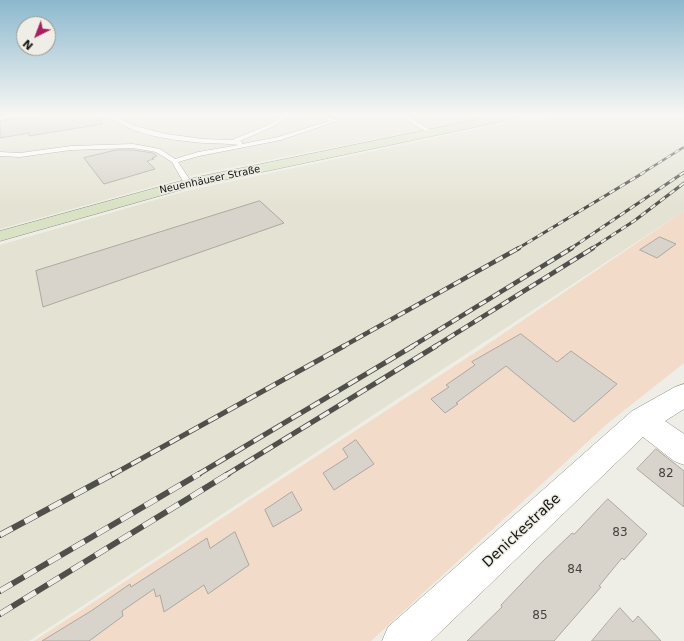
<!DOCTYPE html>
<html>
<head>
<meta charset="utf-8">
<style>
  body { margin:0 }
  #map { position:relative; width:684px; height:641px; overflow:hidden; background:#efeee6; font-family:"DejaVu Sans",sans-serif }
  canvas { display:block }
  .north { position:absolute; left:16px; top:16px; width:40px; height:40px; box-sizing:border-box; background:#efeee6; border:1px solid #979690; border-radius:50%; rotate:222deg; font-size:11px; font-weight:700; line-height:16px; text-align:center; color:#12120f }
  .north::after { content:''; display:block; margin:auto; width:14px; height:18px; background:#a91e60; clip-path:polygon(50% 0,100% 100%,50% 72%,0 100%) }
</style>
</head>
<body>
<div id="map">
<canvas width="684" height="641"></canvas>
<div class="north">N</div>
</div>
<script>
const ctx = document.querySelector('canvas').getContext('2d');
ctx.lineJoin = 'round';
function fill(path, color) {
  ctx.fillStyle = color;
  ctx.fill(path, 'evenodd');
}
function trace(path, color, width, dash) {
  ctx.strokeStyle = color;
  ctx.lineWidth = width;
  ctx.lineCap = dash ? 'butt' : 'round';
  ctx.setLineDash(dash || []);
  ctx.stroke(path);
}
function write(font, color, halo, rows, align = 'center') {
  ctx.font = font + ' "DejaVu Sans",sans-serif';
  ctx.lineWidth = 3;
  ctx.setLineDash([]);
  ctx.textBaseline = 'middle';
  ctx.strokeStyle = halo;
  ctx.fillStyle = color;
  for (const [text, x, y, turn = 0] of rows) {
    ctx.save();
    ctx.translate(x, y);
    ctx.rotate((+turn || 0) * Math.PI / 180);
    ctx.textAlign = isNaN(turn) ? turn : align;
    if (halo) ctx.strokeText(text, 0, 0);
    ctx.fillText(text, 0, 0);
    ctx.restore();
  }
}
const built = new Path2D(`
  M29,115h469l-300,59 -198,55v-109z
  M563,115h121v96l-655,430h-29v-396l186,-54 318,-68z`);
const green = new Path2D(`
  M684,211v152l-77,61 -236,217h-337l451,-295z`);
const building = new Path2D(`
  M41,115h60l1,9 -73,12v-3l-29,5v-17z
  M116,150h17l20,3 4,3 -5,2 2,1 -7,2 8,8 -51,15 -20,-26z
  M260,201l24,22 -241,84 -7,-36z
  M660,237l16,7 -19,14 -17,-8z
  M521,334l36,28 14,-11 46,33 -43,38 -68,-56 -50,37 2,1 -13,9 -14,-14 18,-12 -3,-2 29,-20 -3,-3z
  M356,440l18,24 -40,26 -11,-17 25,-16 -5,-8z
  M656,449l28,22v36l-47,-38z
  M292,492l10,18 -29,17 -8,-17z
  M608,499l39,35 -23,26 -2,-2 -23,28 2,1 -47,54h-87l35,-34 -1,-2 42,-44 29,-28 2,1z
  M235,532l14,33 -41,29 -4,-9 -40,27 -4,-17 -4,2 -2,-8 -32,22 1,5 -34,25h-47l49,-30 39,-27 1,3 76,-49 3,10z
  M620,608l13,14 5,-6 23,25h-69z`);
const lane = new Path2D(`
  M107,115h6l19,10 34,9 37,5 29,1 36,-15 16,-10h6l-18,12 -32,14 2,1v2l36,-7 51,-16 -11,-6h7l12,6 -56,19 -82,16 -21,6 14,21 -4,2h-3l-13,-23 -16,-10 -23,-4 -62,2 -51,7 -20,-1v-4l20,1 51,-7 62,-2 27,5 15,10 23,-7 41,-7c-12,-2 -23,-1 -35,-2 -32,-3 -71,-7 -97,-28z
  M411,116l3,2 -2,1 22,13v2h-4l-25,-15z`);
const street = new Path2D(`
  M0,115h18l-1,2 -17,3z
  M684,384v25l-19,12 19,13v31l-10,-4 -31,-24 -212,204h-49l6,-14 244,-216 43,-24z`);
const secondary = new Path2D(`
  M500,115h23l-5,3 -327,69 -191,54v-10l188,-52z`);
const railFar4 = new Path2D(`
  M641,174l43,-27
  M682,174l2,-2`);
const railFar3 = new Path2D(`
  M517,249l126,-76
  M570,249l113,-76
  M591,249l43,-28 50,-38`);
const railFar2 = new Path2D(`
  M342,347l177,-99
  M411,347l161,-99
  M434,347l159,-99`);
const railFar1 = new Path2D(`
  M112,475l232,-129
  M197,475l216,-129
  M226,475l210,-129`);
const rail = new Path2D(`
  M0,535l113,-61
  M0,591l199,-117
  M0,614l228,-140`);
const farStreetnames = [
  ["Neuenhäuser Straße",210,180,-12]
];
const nearNumbernames = [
  ["82",666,474],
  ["83",620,533],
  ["84",575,570],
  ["85",540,616]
];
const nearStreetnames = [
  ["Denickestraße",522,531,-43]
];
fill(built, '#e4e3d3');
fill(green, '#f2dbc9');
fill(building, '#d8d4cc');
trace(building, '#aca8a1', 1);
trace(lane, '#908f87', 1);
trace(street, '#908f87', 1);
trace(secondary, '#908f87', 1);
fill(lane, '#fff');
fill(street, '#fff');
fill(secondary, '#d9e2c5');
trace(railFar4, '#504f4b', 2.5);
trace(railFar3, '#504f4b', 3);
trace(railFar2, '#504f4b', 4.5);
trace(railFar1, '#504f4b', 5);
trace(rail, '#504f4b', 6);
trace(railFar4, '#efeee6', 1.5, [5]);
trace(railFar3, '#efeee6', 2, [6]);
trace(railFar2, '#efeee6', 3, [8]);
trace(railFar1, '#efeee6', 3.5, [11]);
trace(rail, '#efeee6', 5, [14]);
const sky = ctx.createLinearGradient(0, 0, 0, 205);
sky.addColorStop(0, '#8cb8cd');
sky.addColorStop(0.56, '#f8f7f4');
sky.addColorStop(1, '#f8f7f400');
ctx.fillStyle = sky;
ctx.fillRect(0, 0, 684, 205);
write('10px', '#12120f', '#efeee6', farStreetnames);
write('12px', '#44423e', null, nearNumbernames);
write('14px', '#12120f', '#efeee6', nearStreetnames);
</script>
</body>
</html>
